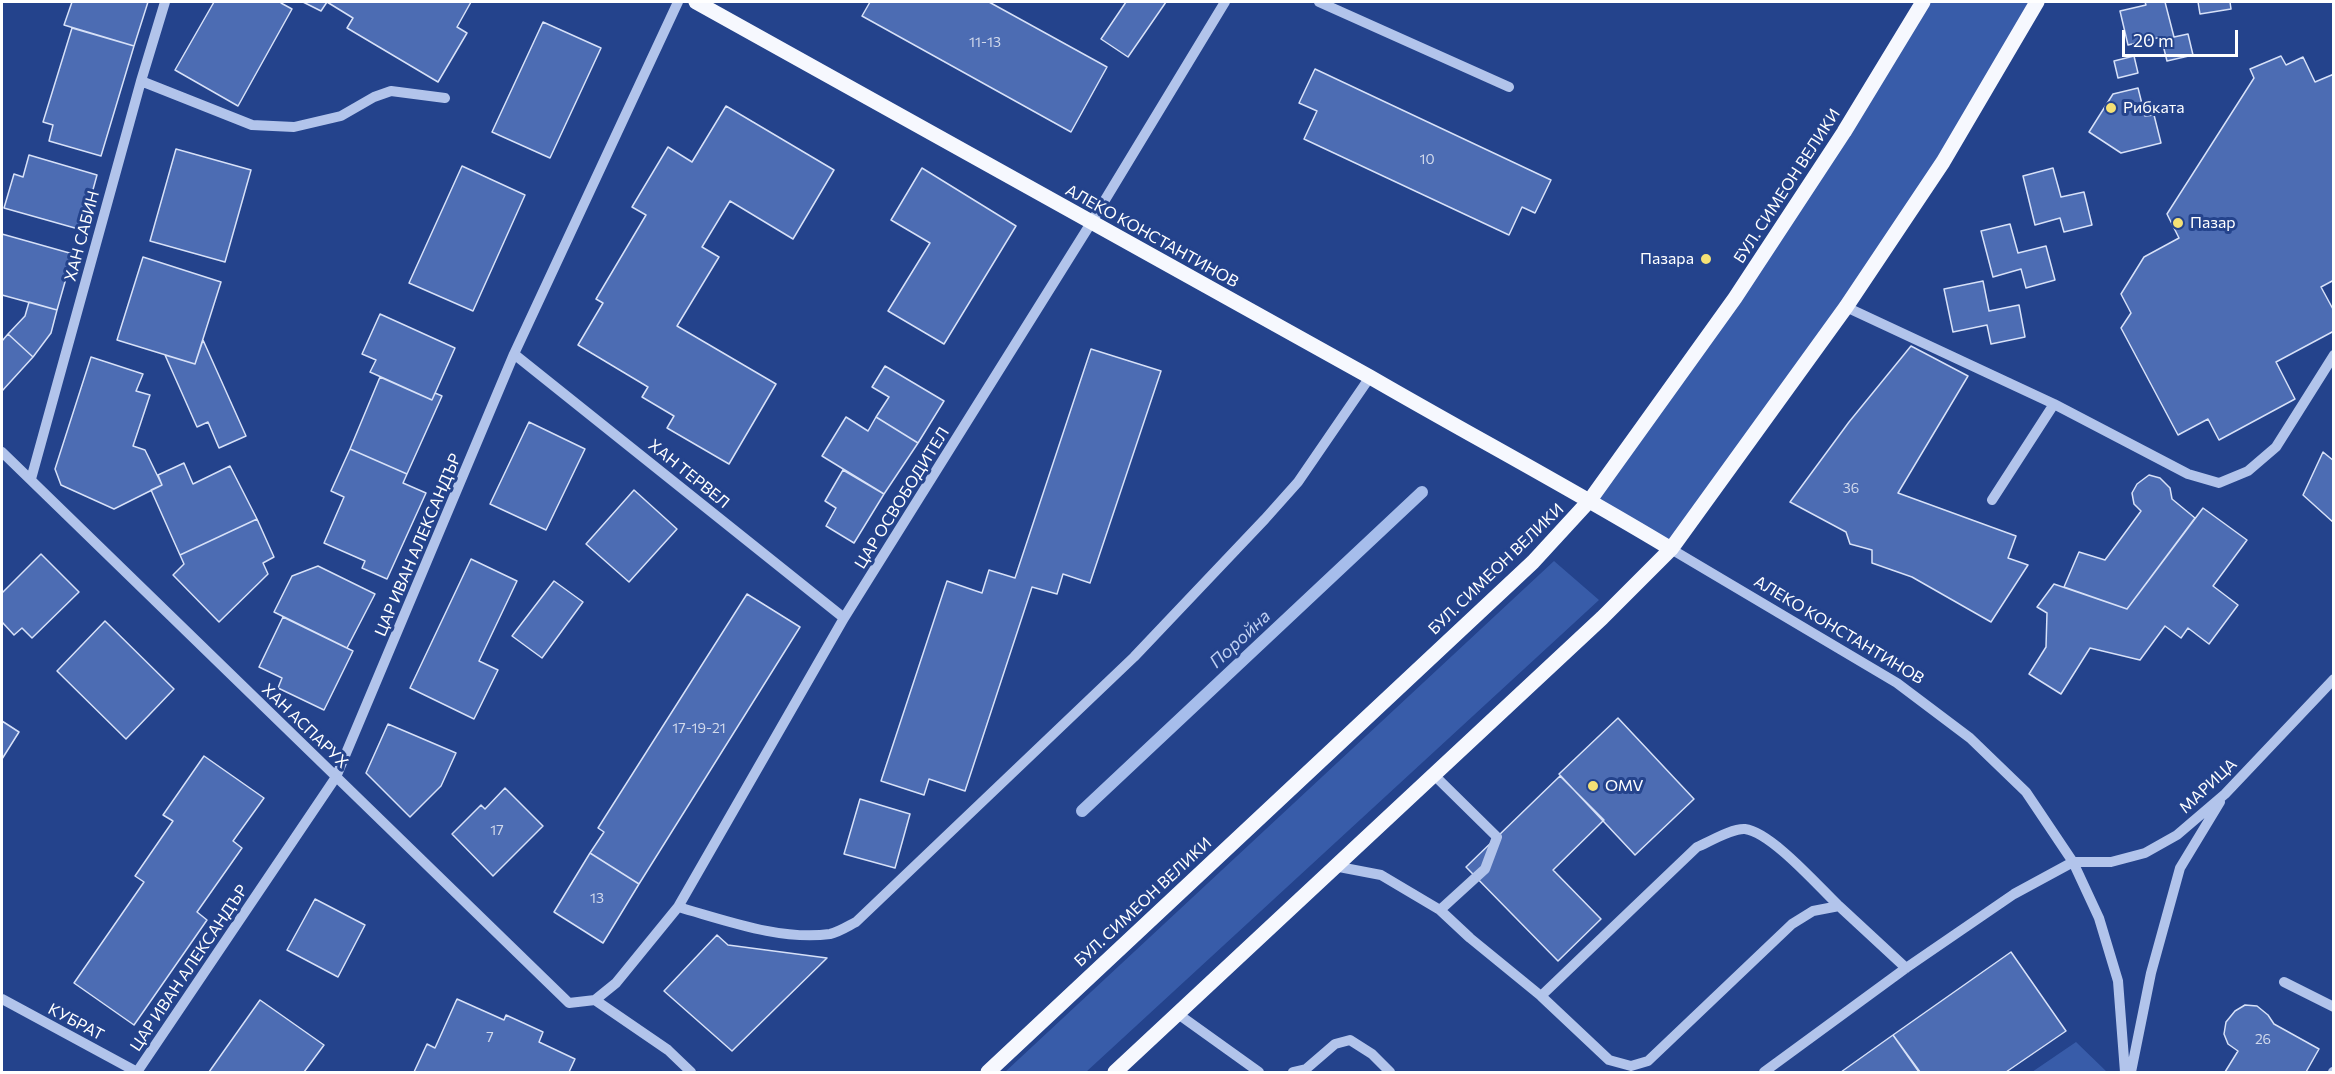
<!DOCTYPE html>
<html>
<head>
<meta charset="utf-8">
<style>
  body { margin:0 }
  #map { position:relative; width:2335px; height:1074px; overflow:hidden; background:#24438c; font-family:Commissioner,sans-serif }
  canvas { display:block }
  .frame { position:absolute; inset:0; border:3px solid #fff; pointer-events:none }
  .scale { position:absolute; left:2122px; top:30px; width:116px; height:27px; box-sizing:border-box; border:3px solid #fff; border-top:0; padding-left:8px; font-size:18px; line-height:21px; white-space:nowrap; color:#fff; -webkit-text-stroke:4px #24438c; paint-order:stroke }
</style>
</head>
<body>
<div id="map">
<canvas width="2335" height="1074"></canvas>
<div class="frame"></div>
<div class="scale">20 m</div>
</div>
<script>
const ctx = document.querySelector('canvas').getContext('2d');
ctx.lineJoin = 'round';
function fill(path, color) {
  ctx.fillStyle = color;
  ctx.fill(path, 'evenodd');
}
function trace(path, color, width, dash) {
  ctx.strokeStyle = color;
  ctx.lineWidth = width;
  ctx.lineCap = dash ? 'butt' : 'round';
  ctx.setLineDash(dash || []);
  ctx.stroke(path);
}
function write(font, color, halo, rows, align = 'center') {
  ctx.font = font + ' Commissioner,sans-serif';
  ctx.lineWidth = 6;
  ctx.setLineDash([]);
  ctx.textBaseline = 'middle';
  ctx.strokeStyle = halo;
  ctx.fillStyle = color;
  for (const [text, x, y, turn = 0] of rows) {
    ctx.save();
    ctx.translate(x, y);
    ctx.rotate((+turn || 0) * Math.PI / 180);
    ctx.textAlign = isNaN(turn) ? turn : align;
    if (halo) ctx.strokeText(text, 0, 0);
    ctx.fillText(text, 0, 0);
    ctx.restore();
  }
}
const green = new Path2D(`
  M1923,2h114l-94,160 -272,387 -81,-49 69,-94z
  M1554,561l45,39 -513,472h-81z
  M2076,1042l31,30h-75z`);
const stream = new Path2D(`
  M1082,811l340,-319`);
const building = new Path2D(`
  M72,2h76l-14,44 -70,-21z
  M214,2h68l-1,1 11,6 -54,97 -63,-36z
  M303,2h24l-6,9z
  M327,2h144l-14,25 10,6 -29,49 -91,-54 6,-10z
  M870,2h119l118,65 -36,65 -209,-116z
  M1126,2h40l-38,55 -27,-18z
  M2145,2h20l9,35 14,-3 5,21 -26,6 -6,-24 -33,8 -8,-34 26,-6z
  M2198,2h32l1,7 -31,5z
  M543,22l58,26 -51,110 -58,-26z
  M72,28l62,18 -33,110 -52,-15 4,-16 -10,-3z
  M2134,56l4,17 -20,5 -4,-17z
  M2281,56l5,9 17,-8 12,25 19,-8v206l-13,7 13,24v20l-58,31 19,37 -76,41 -11,-21 -30,16 -57,-107 10,-15 -10,-19 23,-37 35,-19 -12,-24 87,-136 -4,-9z
  M1315,69l236,111 -16,33 -13,-6 -13,28 -205,-96 13,-28 -18,-8z
  M2138,88l7,28 9,-1 7,28 -40,10 -32,-21 24,-38z
  M726,106l108,64 -41,69 -63,-38 -28,46 17,10 -42,69 99,58 -47,80 -62,-36 7,-12 -32,-19 6,-10 -70,-42 25,-42 -7,-4 50,-84 -14,-8 36,-60 24,15z
  M176,149l75,21 -26,92 -75,-21z
  M29,155l68,20 -15,55 -78,-22 10,-34 9,3z
  M462,166l63,29 -52,116 -64,-28z
  M922,168l94,58 -72,118 -56,-33 42,-68 -39,-23z
  M2053,168l8,29 23,-5 8,33 -28,7 -4,-14 -25,7 -12,-49z
  M2010,224l8,29 28,-7 9,34 -29,8 -5,-19 -28,8 -12,-46z
  M2,234l71,20 -16,56 -55,-15z
  M143,257l78,25 -26,82 -78,-24z
  M1983,281l6,30 30,-6 6,32 -34,7 -4,-19 -34,7 -9,-43z
  M29,302l28,8 -6,23 -18,24 -25,-23 17,-18z
  M380,314l75,34 -23,52 -62,-28 6,-12 -14,-6z
  M8,334l25,23 -31,34v-50z
  M203,340l43,96 -27,12 -11,-26 -11,5 -32,-72 30,9z
  M1911,346l57,30 -70,117 118,43 -8,22 20,7 -37,57 -79,-45 -40,-14v-13l-22,-6 -4,-12 -56,-30 59,-80z
  M1091,349l70,22 -71,212 -27,-9 -6,20 -25,-7 -67,204 -36,-12 -5,16 -43,-14 66,-200 35,12 7,-23 26,8z
  M91,357l52,17 -7,17 14,4 -17,51 12,4 17,35 -48,24 -53,-24 -6,-16z
  M885,366l59,35 -26,42 -42,-26 13,-20 -17,-10z
  M380,377l52,23 3,-7 7,3 -35,78 -57,-25z
  M846,417l22,14 8,-14 42,26 -34,51 -62,-38z
  M529,422l56,27 -39,81 -56,-26z
  M350,449l57,25 -4,9 23,10 -39,86 -25,-11 3,-7 -41,-18 20,-46 -13,-6z
  M2323,452l11,9v62l-31,-28z
  M184,463l9,21 37,-18 27,53 -77,36 -29,-65 11,-5 -4,-10z
  M843,470l41,24 -30,49 -28,-17 10,-18 -11,-7z
  M2149,475l11,3 10,10 2,11 23,19 -68,91 -63,-22 15,-35 26,8 36,-49 -7,-7 -2,-11 5,-9z
  M634,490l43,39 -48,53 -43,-38z
  M2203,508l44,32 -34,46 25,19 -29,39 -21,-16 -7,10 -16,-12 -25,34 -50,-12 -29,46 -32,-20 17,-27 1,-34 -10,-6 17,-23 73,25z
  M257,519l17,38 -11,6 5,11 -49,48 -46,-47 11,-11 -4,-9z
  M41,554l38,38 -47,46 -10,-10 -8,7 -12,-13v-29z
  M471,559l46,22 -38,80 19,9 -24,49 -64,-31z
  M318,566l57,28 -28,54 -73,-36 18,-36z
  M554,581l29,21 -41,56 -30,-22z
  M747,594l53,33 -161,257 -49,-31 14,-21 -6,-4z
  M283,617l70,34 -29,59 -46,-22 4,-10 -23,-11z
  M105,621l69,68 -48,50 -69,-68z
  M1618,718l76,81 -59,56 -76,-81z
  M2,721l17,11 -17,27z
  M388,724l68,29 -15,33 -31,31 -44,-44z
  M204,756l60,42 -31,43 9,7 -45,64 10,8 -73,105 -60,-42 70,-101 -9,-6 38,-55 -10,-6z
  M1560,776l44,44 -51,50 48,49 -43,42 -92,-94z
  M505,788l38,38 -50,50 -41,-42 29,-29 4,4z
  M860,799l50,15 -15,54 -51,-14z
  M590,853l49,31 -36,59 -49,-31z
  M315,899l50,26 -27,52 -51,-27z
  M717,935l11,10 99,13 -95,93 -68,-60z
  M2011,952l55,79 -60,41h-86l-27,-37z
  M457,999l47,21 2,-5 37,17 -4,10 36,17 -6,13h-155l13,-28 8,4z
  M260,1000l64,45 -20,27h-95z
  M2245,1005l12,1 11,9 6,9 45,25 -13,23h-81l13,-21 -10,-7 -4,-10 2,-12 9,-11z
  M1893,1035l26,37h-78z`);
const minor = new Path2D(`
  M1319,2l190,85
  M141,81l111,44 42,2 47,-11 33,-19 17,-6 54,7
  M1846,307l208,97 134,70 31,9 29,-12 28,-24 58,-92
  M514,354l330,264
  M2,452l567,551 26,-3
  M31,479l110,-398 24,-79
  M1992,500l62,-96
  M1671,549l226,134 73,55 56,54 47,70 26,56 19,63 7,91
  M1433,774l64,63 -12,32 -45,41
  M1334,866l47,9 59,35 30,28 71,58 68,64 22,6 17,-5 144,-137 21,-13 26,-5 67,62
  M678,907c47,13 103,34 152,27 9,-2 18,-8 26,-12l278,-265 131,-138 33,-37 72,-105
  M2284,982l50,25
  M1541,996l156,-149c12,-5 35,-19 48,-18 26,3 74,58 94,77
  M2,999l135,73
  M595,1000l21,-17 62,-76 166,-289 247,-395 134,-221
  M595,1000l73,50 23,22
  M1178,1014l81,58
  M137,1072l199,-295 178,-423 164,-352
  M1293,1072l13,-3 29,-25 15,-4 22,14 18,18
  M1764,1072l142,-104 108,-74 59,-32h38l34,-9 32,-18 48,-41 109,-115
  M2131,1072l20,-99 29,-105 40,-66
  M2333,1072h1`);
const major = new Path2D(`
  M696,2l674,375c100,58 202,112 301,172
  M988,1072l545,-510 57,-62 145,-202 109,-166 79,-130
  M1115,1072l487,-454 69,-69 175,-242 97,-145 94,-160`);
const markers = [
  [2111,108,6,"#f5e175"],
  [2178,223,6,"#f5e175"],
  [1706,259,6,"#f5e175"],
  [1593,786,6,"#f5e175"]
];
const numberNames = [
  ["11-13",985,42],
  ["10",1427,159],
  ["36",1851,488],
  ["17-19-21",699,728],
  ["17",497,830],
  ["13",597,898],
  ["7",490,1037],
  ["26",2263,1039]
];
const poiNames = [
  ["Рибката",2123,108],
  ["Пазар",2190,223],
  ["Пазара",1694,259,"right"],
  ["OMV",1605,786]
];
const streetNames = [
  ["БУЛ. СИМЕОН ВЕЛИКИ",1787,186,-57],
  ["ХАН САБИН",82,236,-75],
  ["АЛЕКО КОНСТАНТИНОВ",1152,236,29],
  ["ХАН ТЕРВЕЛ",689,474,39],
  ["ЦАР ОСВОБОДИТЕЛ",902,498,-58],
  ["ЦАР ИВАН АЛЕКСАНДЪР",418,545,-67],
  ["БУЛ. СИМЕОН ВЕЛИКИ",1496,569,-44],
  ["АЛЕКО КОНСТАНТИНОВ",1839,630,31],
  ["ХАН АСПАРУХ",305,726,44],
  ["МАРИЦА",2208,786,-43],
  ["БУЛ. СИМЕОН ВЕЛИКИ",1143,902,-43],
  ["ЦАР ИВАН АЛЕКСАНДЪР",189,968,-56],
  ["КУБРАТ",76,1022,28]
];
const waterNames = [
  ["Поройна",1240,639,-43]
];
fill(green, '#385ca9');
trace(stream, '#a6bdeb', 12);
fill(building, '#4c6cb3');
trace(building, '#d7e1f8', 1.5);
trace(minor, '#b2c4eb', 10);
trace(major, '#f6f8fe', 15);
for (const [x, y, r, color] of markers) {
  const dot = new Path2D();
  dot.arc(x, y, r, 0, 2 * Math.PI);
  ctx.fillStyle = color;
  ctx.fill(dot);
  trace(dot, '#24438c', 2);
}
write('14px', '#d2daec', null, numberNames);
write('16px', '#fff', '#24438c', poiNames, 'left');
write('16px', '#fff', '#24438c', streetNames);
write('italic 18px', '#becff2', '#24438c', waterNames);
</script>
</body>
</html>
